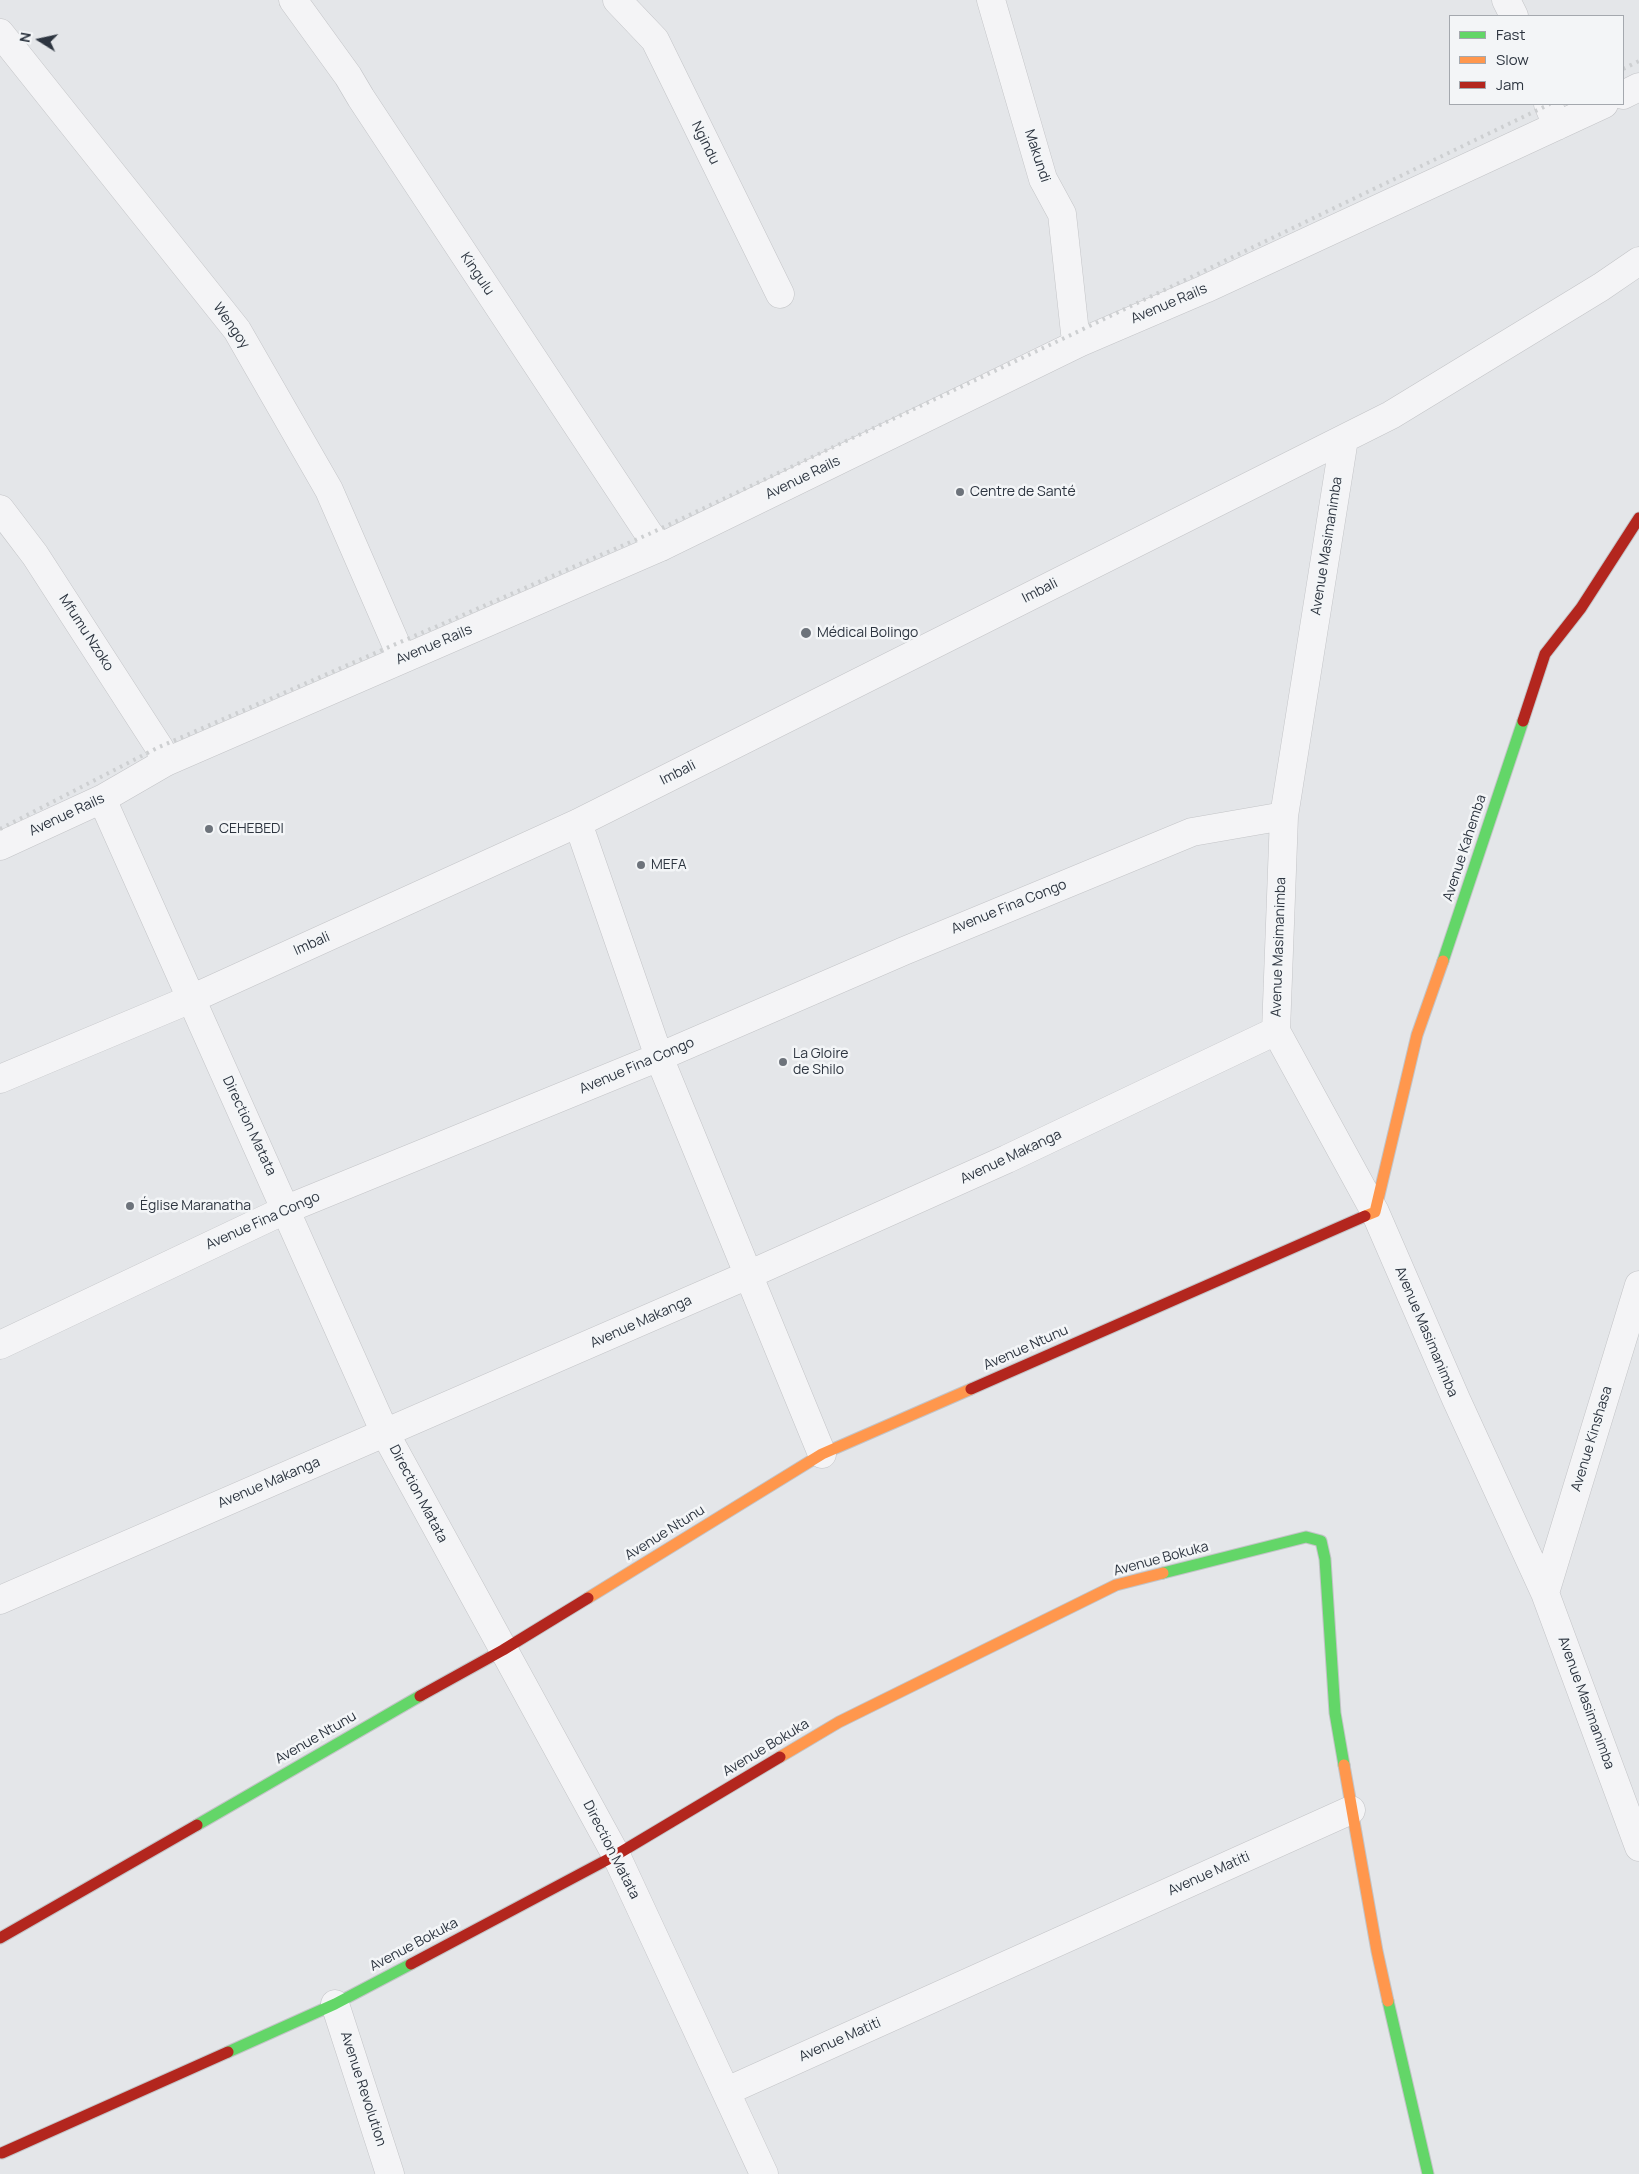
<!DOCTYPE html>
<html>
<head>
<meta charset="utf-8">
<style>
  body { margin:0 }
  #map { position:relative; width:1639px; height:2174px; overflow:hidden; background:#e4e6e9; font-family:Manrope,sans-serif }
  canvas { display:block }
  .legend { position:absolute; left:1449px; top:15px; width:175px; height:90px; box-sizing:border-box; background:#f3f5f7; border:1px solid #a4a8ae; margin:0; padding:6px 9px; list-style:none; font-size:15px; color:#2d3540 }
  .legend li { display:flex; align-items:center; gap:10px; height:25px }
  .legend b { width:25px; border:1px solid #a4a8ae }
  .north { position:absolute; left:15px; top:15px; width:50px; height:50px; -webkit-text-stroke:4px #f3f5f7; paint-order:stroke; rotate:280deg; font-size:14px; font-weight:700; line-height:20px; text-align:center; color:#2d3540 }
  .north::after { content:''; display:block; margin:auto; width:18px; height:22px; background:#2d3540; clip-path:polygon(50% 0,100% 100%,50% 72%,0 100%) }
</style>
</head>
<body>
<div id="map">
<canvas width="1639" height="2174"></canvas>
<ul class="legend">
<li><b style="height:6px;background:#63d668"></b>Fast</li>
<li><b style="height:6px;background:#ff974d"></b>Slow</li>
<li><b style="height:6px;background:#b3261e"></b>Jam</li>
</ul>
<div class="north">N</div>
</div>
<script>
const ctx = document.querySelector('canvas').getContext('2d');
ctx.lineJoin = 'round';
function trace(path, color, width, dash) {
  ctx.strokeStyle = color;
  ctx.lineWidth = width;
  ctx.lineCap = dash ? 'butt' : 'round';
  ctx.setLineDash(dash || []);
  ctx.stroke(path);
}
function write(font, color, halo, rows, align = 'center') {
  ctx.font = font + ' Manrope,sans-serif';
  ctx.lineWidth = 5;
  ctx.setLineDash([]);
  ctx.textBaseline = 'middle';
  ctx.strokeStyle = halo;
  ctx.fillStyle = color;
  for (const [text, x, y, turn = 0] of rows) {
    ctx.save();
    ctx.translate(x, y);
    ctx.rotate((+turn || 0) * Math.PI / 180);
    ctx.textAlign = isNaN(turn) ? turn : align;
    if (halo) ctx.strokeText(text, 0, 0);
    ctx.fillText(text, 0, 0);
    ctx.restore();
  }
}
const street = new Path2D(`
  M293,0l55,76 13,22 288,436 12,13
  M617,0l38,40 125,254
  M991,0l52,179 19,35 13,119 4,10
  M1506,0l8,16
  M0,33l237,297 92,160 73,168
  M1623,95l16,-8
  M1548,104l9,22
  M1344,439l-60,377 -8,215 99,181 81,187 89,194 94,254
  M0,509l35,46 124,192 7,15
  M102,799l283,634 231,422 148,319
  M578,823l81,234 163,397
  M0,846l102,-47 64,-37 495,-215 418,-204 126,-54 399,-185
  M0,1079l191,-80 387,-176 813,-408 210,-128 38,-26
  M0,1345l287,-136 372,-152 245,-106 288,-119 92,-16
  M1545,1593l94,-308
  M0,1600l748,-325 259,-116 269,-128
  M335,2004l55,170
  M727,2091l624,-281`);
const fast = new Path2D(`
  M1443,961l80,-240
  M1163,1573l143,-36 15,4 4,18 10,154 9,52
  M197,1825l223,-129
  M1388,2001l40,173
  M228,2052l107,-48 76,-40`);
const slow = new Path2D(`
  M1365,1216l10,-4 42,-177 26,-74
  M588,1598l234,-144 149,-65
  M780,1757l59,-35 277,-137 47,-12
  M1344,1765l33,186 11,50`);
const jam = new Path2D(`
  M1523,721l22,-67 36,-46 58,-90
  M971,1389l394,-173
  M420,1696l83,-46 85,-52
  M0,1938l197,-113
  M411,1964l205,-109 164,-98
  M2,2153l226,-101`);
const rail = new Path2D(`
  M1623,69l16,-8
  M0,829l159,-82 490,-213 426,-201 475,-229`);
const markers = [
  [960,492,5,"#6d737b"],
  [806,633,6,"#6d737b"],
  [209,829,5,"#6d737b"],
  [641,865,5,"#6d737b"],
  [783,1062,5,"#6d737b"],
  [130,1206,5,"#6d737b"]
];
const streetNames = [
  ["Ngindu",705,143,64],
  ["Makundi",1037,156,72],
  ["Kingulu",477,274,56],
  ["Avenue Rails",1169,304,-23],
  ["Wengoy",231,326,55],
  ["Avenue Rails",803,478,-26],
  ["Avenue Masimanimba",1327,546,-81],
  ["Imbali",1040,591,-27],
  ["Mfumu Nzoko",86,633,57],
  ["Avenue Rails",434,645,-23],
  ["Imbali",678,773,-27],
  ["Avenue Rails",67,815,-25],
  ["Avenue Kahemba",1465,848,-72],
  ["Avenue Fina Congo",1009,907,-22],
  ["Imbali",312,944,-24],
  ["Avenue Masimanimba",1279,947,-88],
  ["Avenue Fina Congo",637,1066,-23],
  ["Direction Matata",249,1126,65],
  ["Avenue Makanga",1011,1157,-25],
  ["Avenue Fina Congo",263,1221,-24],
  ["Avenue Makanga",641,1322,-24],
  ["Avenue Masimanimba",1426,1332,67],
  ["Avenue Ntunu",1026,1348,-24],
  ["Avenue Kinshasa",1592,1439,-73],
  ["Avenue Makanga",269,1483,-23],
  ["Direction Matata",418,1494,62],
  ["Avenue Ntunu",665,1533,-32],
  ["Avenue Bokuka",1161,1559,-15],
  ["Avenue Masimanimba",1586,1703,70],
  ["Avenue Ntunu",316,1738,-30],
  ["Avenue Bokuka",766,1748,-31],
  ["Direction Matata",611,1850,63],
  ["Avenue Matiti",1209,1874,-24],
  ["Avenue Bokuka",414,1945,-28],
  ["Avenue Matiti",840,2040,-24],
  ["Avenue Revolution",363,2089,72]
];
const poiNames = [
  ["Centre de Santé",970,492],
  ["Médical Bolingo",817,633],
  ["CEHEBEDI",219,829],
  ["MEFA",651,865],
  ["La Gloire",793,1054],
  ["de Shilo",793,1070],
  ["Église Maranatha",140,1206]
];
trace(street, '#c3c4c7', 29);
trace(fast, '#c3c4c7', 13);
trace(slow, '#c3c4c7', 13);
trace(jam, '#c3c4c7', 13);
trace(street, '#f4f4f6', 28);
trace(fast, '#63d668', 11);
trace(slow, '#ff974d', 11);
trace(jam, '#b3261e', 11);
trace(rail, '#cdcfd1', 4, [2.5, 5]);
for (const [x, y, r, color] of markers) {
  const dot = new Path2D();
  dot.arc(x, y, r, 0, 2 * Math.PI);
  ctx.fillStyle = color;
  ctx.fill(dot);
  trace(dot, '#f3f5f7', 2);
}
write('14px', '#2d3540', '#f3f5f7', streetNames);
write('14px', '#2d3540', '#f3f5f7', poiNames, 'left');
</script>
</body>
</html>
